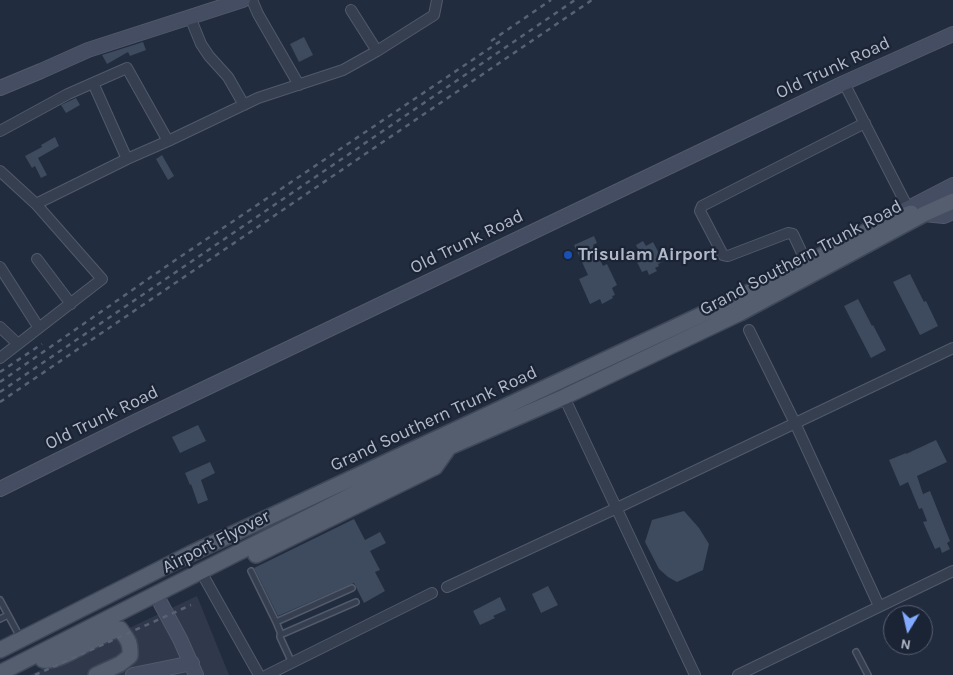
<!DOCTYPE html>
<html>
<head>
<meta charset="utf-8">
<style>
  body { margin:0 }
  #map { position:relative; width:953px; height:675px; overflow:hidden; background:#222c3f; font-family:Karla,sans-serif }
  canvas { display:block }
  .north { position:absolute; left:883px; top:605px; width:50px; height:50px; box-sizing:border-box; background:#1b2434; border:1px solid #576070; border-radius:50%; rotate:189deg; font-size:14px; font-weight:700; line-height:20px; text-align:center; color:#b2baca }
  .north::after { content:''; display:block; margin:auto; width:18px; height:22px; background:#82aaff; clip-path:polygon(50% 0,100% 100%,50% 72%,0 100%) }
</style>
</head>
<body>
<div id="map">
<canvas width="953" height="675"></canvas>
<div class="north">N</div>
</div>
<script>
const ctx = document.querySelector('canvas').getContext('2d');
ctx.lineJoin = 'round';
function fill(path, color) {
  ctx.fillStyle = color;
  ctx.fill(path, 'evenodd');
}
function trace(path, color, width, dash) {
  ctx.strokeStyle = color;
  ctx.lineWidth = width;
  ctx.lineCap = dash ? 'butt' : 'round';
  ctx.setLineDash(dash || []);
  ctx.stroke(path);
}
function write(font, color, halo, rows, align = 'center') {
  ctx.font = font + ' Karla,sans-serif';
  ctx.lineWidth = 4.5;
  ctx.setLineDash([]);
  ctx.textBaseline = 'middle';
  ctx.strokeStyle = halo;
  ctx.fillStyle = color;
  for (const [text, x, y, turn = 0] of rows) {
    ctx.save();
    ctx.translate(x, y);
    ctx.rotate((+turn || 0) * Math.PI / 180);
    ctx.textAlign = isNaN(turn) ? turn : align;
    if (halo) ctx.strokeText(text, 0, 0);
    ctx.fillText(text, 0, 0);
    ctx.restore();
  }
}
const airport = new Path2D(`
  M197,596l32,79h-199z`);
const building = new Path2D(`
  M304,37l9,18 -14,7 -9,-18z
  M143,42l3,8 -16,6 -2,-4 -21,12 -5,-9z
  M76,98l4,7 -14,8 -5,-8z
  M55,137l4,9 -21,12 9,17 -6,3 -6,-12 -3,2 -7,-12 17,-9 -1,-2z
  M162,155l12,21 -6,4 -12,-21z
  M594,236l3,7 -4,2 10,21 4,-2 10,21 -5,3 3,7 -3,1 1,2 -11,6 -2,-5 -10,5 -11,-25 9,-4 -14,-30z
  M643,241l3,5 7,-4 8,15 -1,1 2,4 -4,2 1,2 -4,2 2,3 -8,4 -2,-5 -5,2 -9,-18 6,-3 -3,-6z
  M910,274l14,28 2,-1 12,25 -18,9 -27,-53z
  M858,299l14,27 1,-1 13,25 -15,8 -27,-52z
  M198,425l8,16 -26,12 -8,-16z
  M936,440l11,22 -30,14 6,18 7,-3 20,50 -3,2 3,6 -8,4 -2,-6 -5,2 -12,-27 4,-1 -5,-13 -3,1 -11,-27 -8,4 -11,-26 17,-7v1z
  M210,462l5,11 -14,7 7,20 -10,4 -7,-20 -1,1 -5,-12z
  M684,511l15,17 10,16 -6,26 -26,12 -9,-5 -9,-8 -14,-27 7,-22z
  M354,519l11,21 15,-8 6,11 -16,8 10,19 -5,2 10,19 -21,12 -10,-20 -76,33 -24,-48z
  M548,586l10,19 -17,8 -9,-19z
  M500,597l6,13 -13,6 2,2 -15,7 -7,-14z`);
const lane = new Path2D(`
  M251,571l25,51
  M0,600l20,37
  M0,619l8,-4
  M281,634l-5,-12 76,-34
  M856,652l12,23
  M292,663l-12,-26v-2l76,-33`);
const street = new Path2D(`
  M252,0l6,14 41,71
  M351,10l26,41
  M190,17l11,27 8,12 19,21 16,28
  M93,83l34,76
  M844,83l64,125
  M0,131l68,-37 59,-26 41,73
  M0,171l36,33 66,75 -102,79
  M36,204l91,-45 41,-18 90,-43 85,-28 34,-19 57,-36 3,-15
  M37,259l34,45
  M807,264l-14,-30 -5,-1 -60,23 -5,-1 -23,-44 2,-5 163,-83
  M0,267l39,61
  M0,327l18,17
  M749,330l46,93 84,183
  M564,397l131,278
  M205,579l54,96
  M447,587l170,-79 336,-160
  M267,675l165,-82
  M738,675l215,-104`);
const secondary = new Path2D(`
  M0,88l41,-17 47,-21 155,-50
  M897,214l56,-29
  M924,214l20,2 9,-4
  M0,489l135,-67 709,-339 109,-49
  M160,602l20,37 16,36
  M133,675l59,-12`);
const primary = new Path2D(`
  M256,555l179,-88 14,-20
  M0,650l190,-96 590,-276 104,-56 27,-9
  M43,660c18,4 55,-27 77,-31 8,11 11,14 10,27l-10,8 -24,11
  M0,673l431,-218 133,-58 176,-84 184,-99 29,-13`);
const rail = new Path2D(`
  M491,41l60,-41
  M0,372l42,-28
  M0,382l174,-121 328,-221
  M0,392l575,-392
  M0,402l592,-402
  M35,675l156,-70`);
const markers = [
  [568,255,5,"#1a4fb4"]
];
const streetNames = [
  ["Old Trunk Road",833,68,-25],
  ["Old Trunk Road",467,242,-26],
  ["Grand Southern Trunk Road",801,258,-28],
  ["Old Trunk Road",102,418,-26],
  ["Grand Southern Trunk Road",434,419,-25],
  ["Airport Flyover",216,542,-27]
];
const poiNames = [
  ["Trisulam Airport",578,255]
];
fill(airport, '#30394c');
fill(building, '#3e4a5e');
trace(lane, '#515a6a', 8);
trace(street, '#515a6a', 12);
trace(secondary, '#515a6a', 16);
trace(primary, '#3f4858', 18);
trace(lane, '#363f4f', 5);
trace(street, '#363f4f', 10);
trace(secondary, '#444d62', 14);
trace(primary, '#545e6f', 15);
trace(rail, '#586276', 2.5, [5, 5]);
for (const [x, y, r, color] of markers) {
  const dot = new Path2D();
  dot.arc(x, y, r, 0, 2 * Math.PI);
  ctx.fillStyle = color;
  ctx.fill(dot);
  trace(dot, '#1b2434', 2);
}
write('18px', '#b2baca', '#1b2434', streetNames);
write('bold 18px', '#b2baca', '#1b2434', poiNames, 'left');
</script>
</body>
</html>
